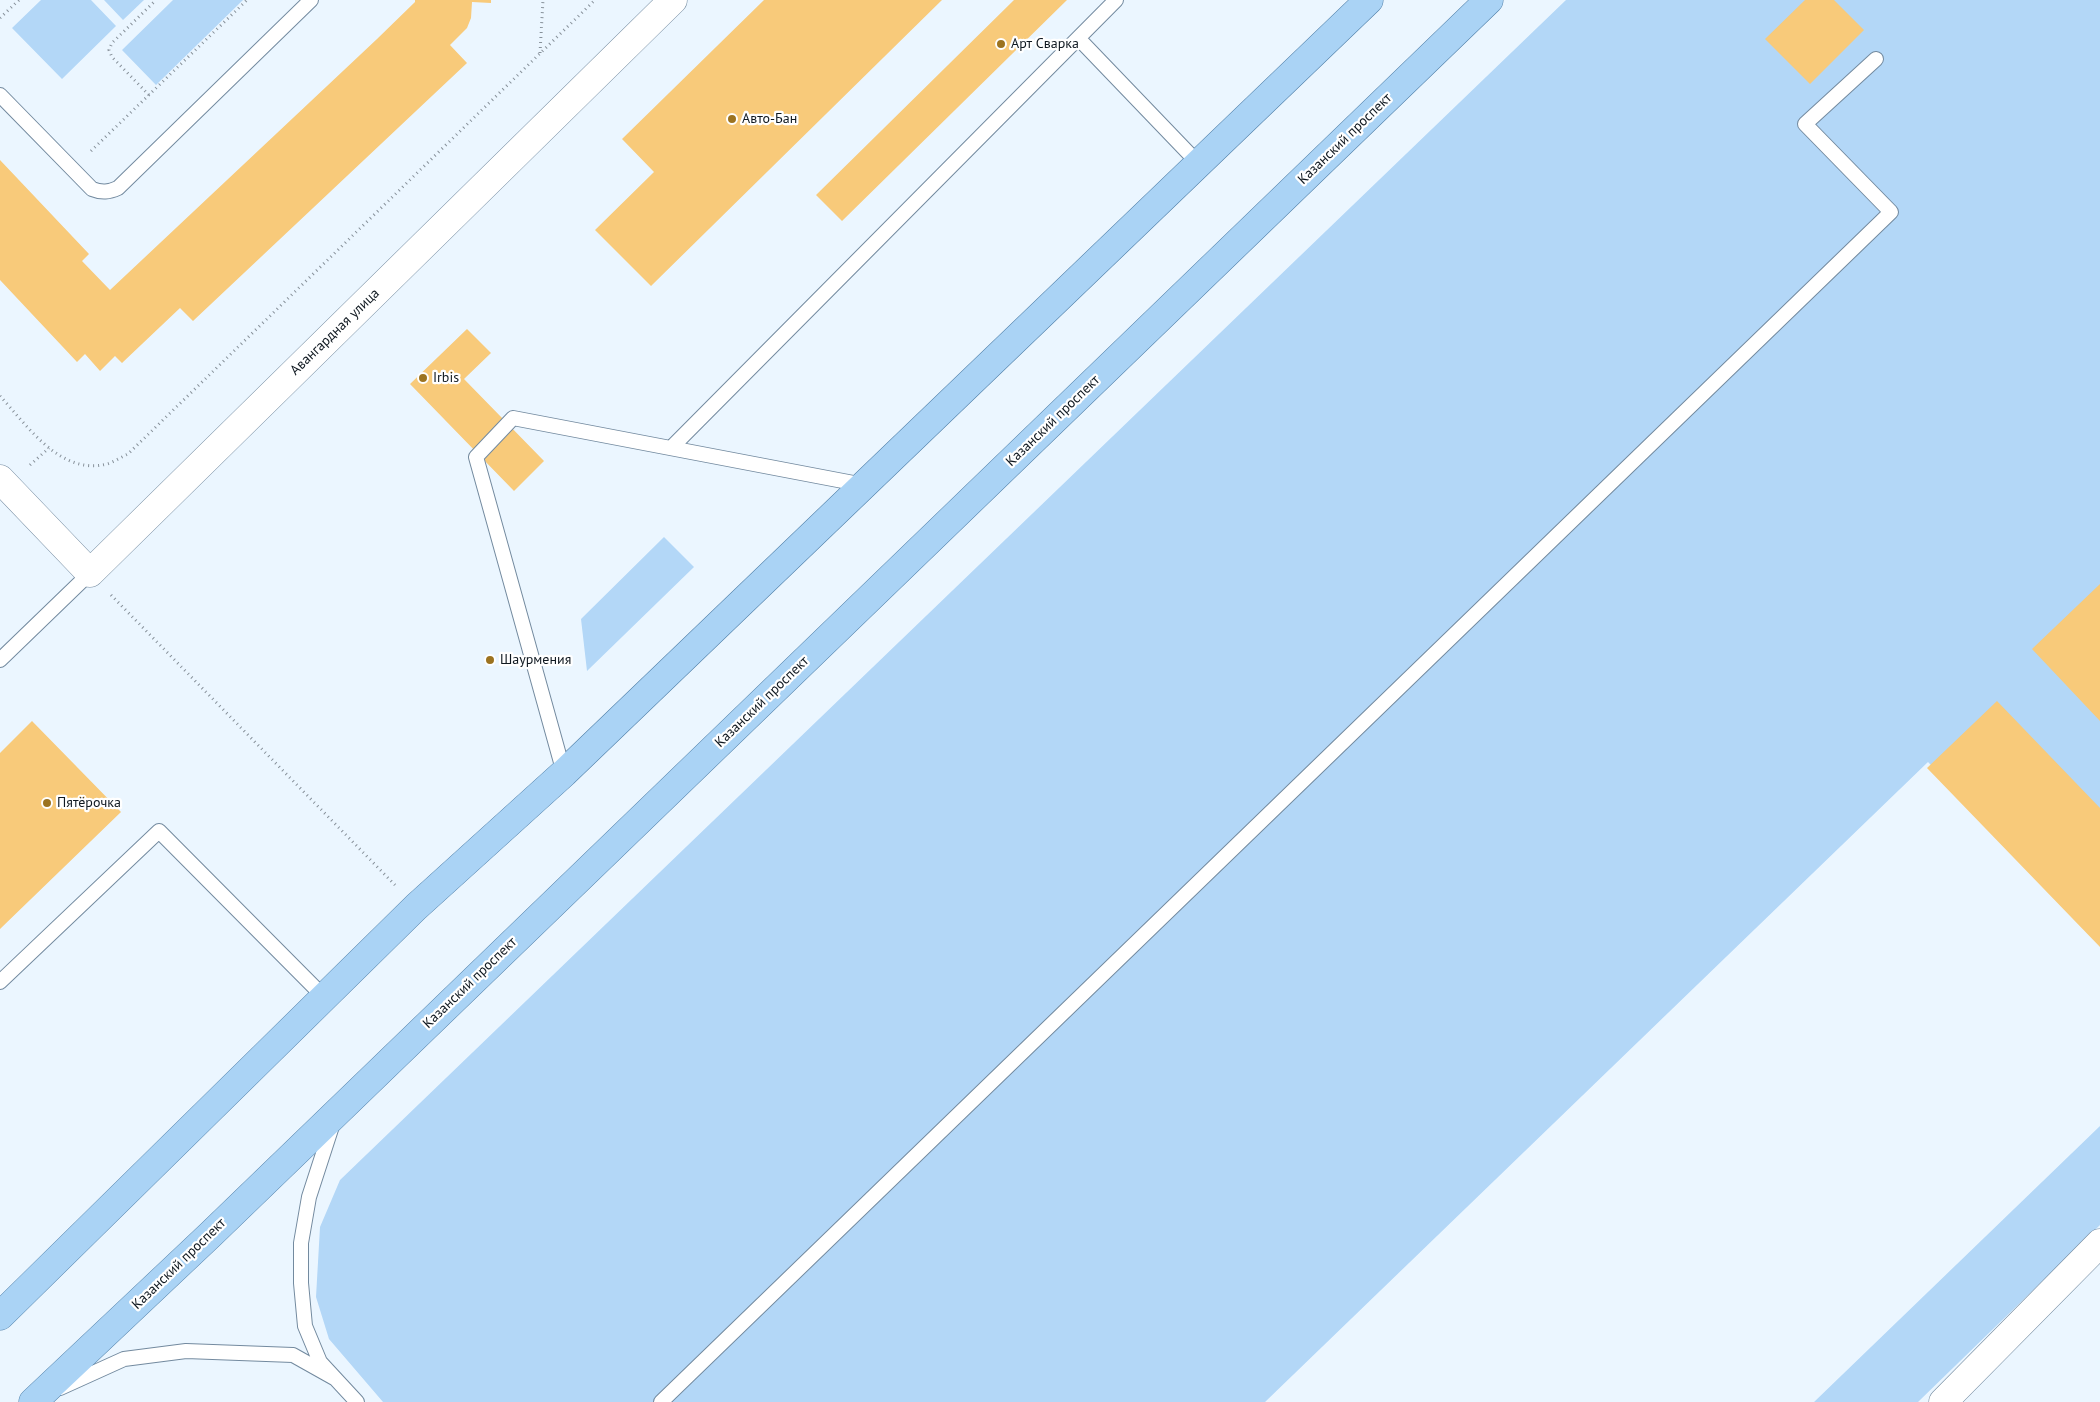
<!DOCTYPE html>
<html>
<head>
<meta charset="utf-8">
<style>
  body { margin:0 }
  canvas { display:block; background:#ebf6ff }
</style>
</head>
<body>
<canvas width="2100" height="1402"></canvas>
<script>
const ctx = document.querySelector('canvas').getContext('2d');
ctx.lineJoin = 'round';
function fill(path, color) {
  ctx.fillStyle = color;
  ctx.fill(path, 'evenodd');
}
function trace(path, color, width, dash) {
  ctx.strokeStyle = color;
  ctx.lineWidth = width;
  ctx.lineCap = dash ? 'butt' : 'round';
  ctx.setLineDash(dash || []);
  ctx.stroke(path);
}
function write(font, color, halo, rows, align = 'center') {
  ctx.font = font + ' "PT Sans",sans-serif';
  ctx.lineWidth = 4.5;
  ctx.setLineDash([]);
  ctx.textBaseline = 'middle';
  ctx.strokeStyle = halo;
  ctx.fillStyle = color;
  for (const [text, x, y, turn = 0] of rows) {
    ctx.save();
    ctx.translate(x, y);
    ctx.rotate((+turn || 0) * Math.PI / 180);
    ctx.textAlign = isNaN(turn) ? turn : align;
    if (halo) ctx.strokeText(text, 0, 0);
    ctx.fillText(text, 0, 0);
    ctx.restore();
  }
}
const green = new Path2D(`
  M41,0h50l25,26 -54,53 -50,-51z
  M104,0h40l-21,20z
  M173,0h70l-87,85 -34,-35z
  M1566,0h534v940l-172,-178 -663,640h-882l-54,-63 -13,-42 4,-70 20,-47z
  M664,537l30,30 -107,104 -6,-52z
  M2100,1126v99l-182,177h-104z`);
const building = new Path2D(`
  M415,0h76v3l-19,-1 -1,16 -4,10 -17,17 17,18 -274,258 -13,-13 -58,55 -7,-7 -15,15 -15,-17 -8,8 -77,-82v-120l89,94 -7,7 28,29 267,-251 38,-37z
  M764,0h178l-291,286 -56,-56 59,-58 -32,-33z
  M1014,0h53l-225,221 -26,-26z
  M1805,0h29l30,30 -54,54 -45,-45z
  M467,329l24,24 -27,26 80,82 -30,30 -104,-107z
  M2100,584v137l-68,-72z
  M1997,701l103,107v139l-173,-179z
  M32,721l89,91 -121,117v-176z`);
const path = new Path2D(`
  M0,18l19,-18
  M540,53l3,-53
  M149,95l-37,-38 -3,-7 3,-7 44,-43
  M91,151l156,-151
  M0,396c27,29 60,80 107,68 7,-2 14,-7 21,-10l467,-454
  M30,465l19,-17
  M111,595l284,290`);
const lane = new Path2D(`
  M1079,39l120,125
  M0,95l92,94c10,4 17,3 26,-1l193,-188
  M671,448l445,-448
  M0,660l90,-87
  M564,773l-88,-316 37,-39 351,67
  M0,982l159,-151 165,166
  M333,1123l-24,74 -8,46v40l4,43 15,36 37,40
  M60,1388l64,-29 62,-8 107,4 41,23
  M661,1402l1230,-1190 -86,-88 71,-65`);
const street = new Path2D(`
  M1943,1402l157,-159`);
const secondary = new Path2D(`
  M0,479l90,94 583,-573`);
const primary = new Path2D(`
  M0,1316l416,-409 148,-134 805,-773
  M33,1402l177,-167 1279,-1235`);
const markers = [
  [1001,44,5,"#9c7320"],
  [732,119,5,"#9c7320"],
  [423,378,5,"#9c7320"],
  [490,660,5,"#9c7320"],
  [47,803,5,"#9c7320"]
];
const poiNames = [
  ["Арт Сварка",1011,44],
  ["Авто-Бан",742,119],
  ["Irbis",433,378],
  ["Шаурмения",500,660],
  ["Пятёрочка",57,803]
];
const streetNames = [
  ["Казанский проспект",1345,139,-44],
  ["Авангардная улица",335,332,-44],
  ["Казанский проспект",1053,421,-44],
  ["Казанский проспект",762,702,-44],
  ["Казанский проспект",470,983,-44],
  ["Казанский проспект",179,1264,-44]
];
fill(green, '#b3d7f7');
fill(building, '#f8ca7a');
trace(lane, '#738a9f', 16);
trace(street, '#738a9f', 29);
trace(secondary, '#738a9f', 29);
trace(primary, '#4f7fa7', 29);
trace(path, '#87919a', 3, [1, 4]);
trace(lane, '#fff', 14);
trace(street, '#fff', 28);
trace(secondary, '#fff', 28);
trace(primary, '#aad3f5', 28);
for (const [x, y, r, color] of markers) {
  const dot = new Path2D();
  dot.arc(x, y, r, 0, 2 * Math.PI);
  ctx.fillStyle = color;
  ctx.fill(dot);
  trace(dot, '#fff', 2);
}
write('14px', '#0f1820', '#fff', poiNames, 'left');
write('14px', '#0f1820', '#fff', streetNames);
</script>
</body>
</html>
